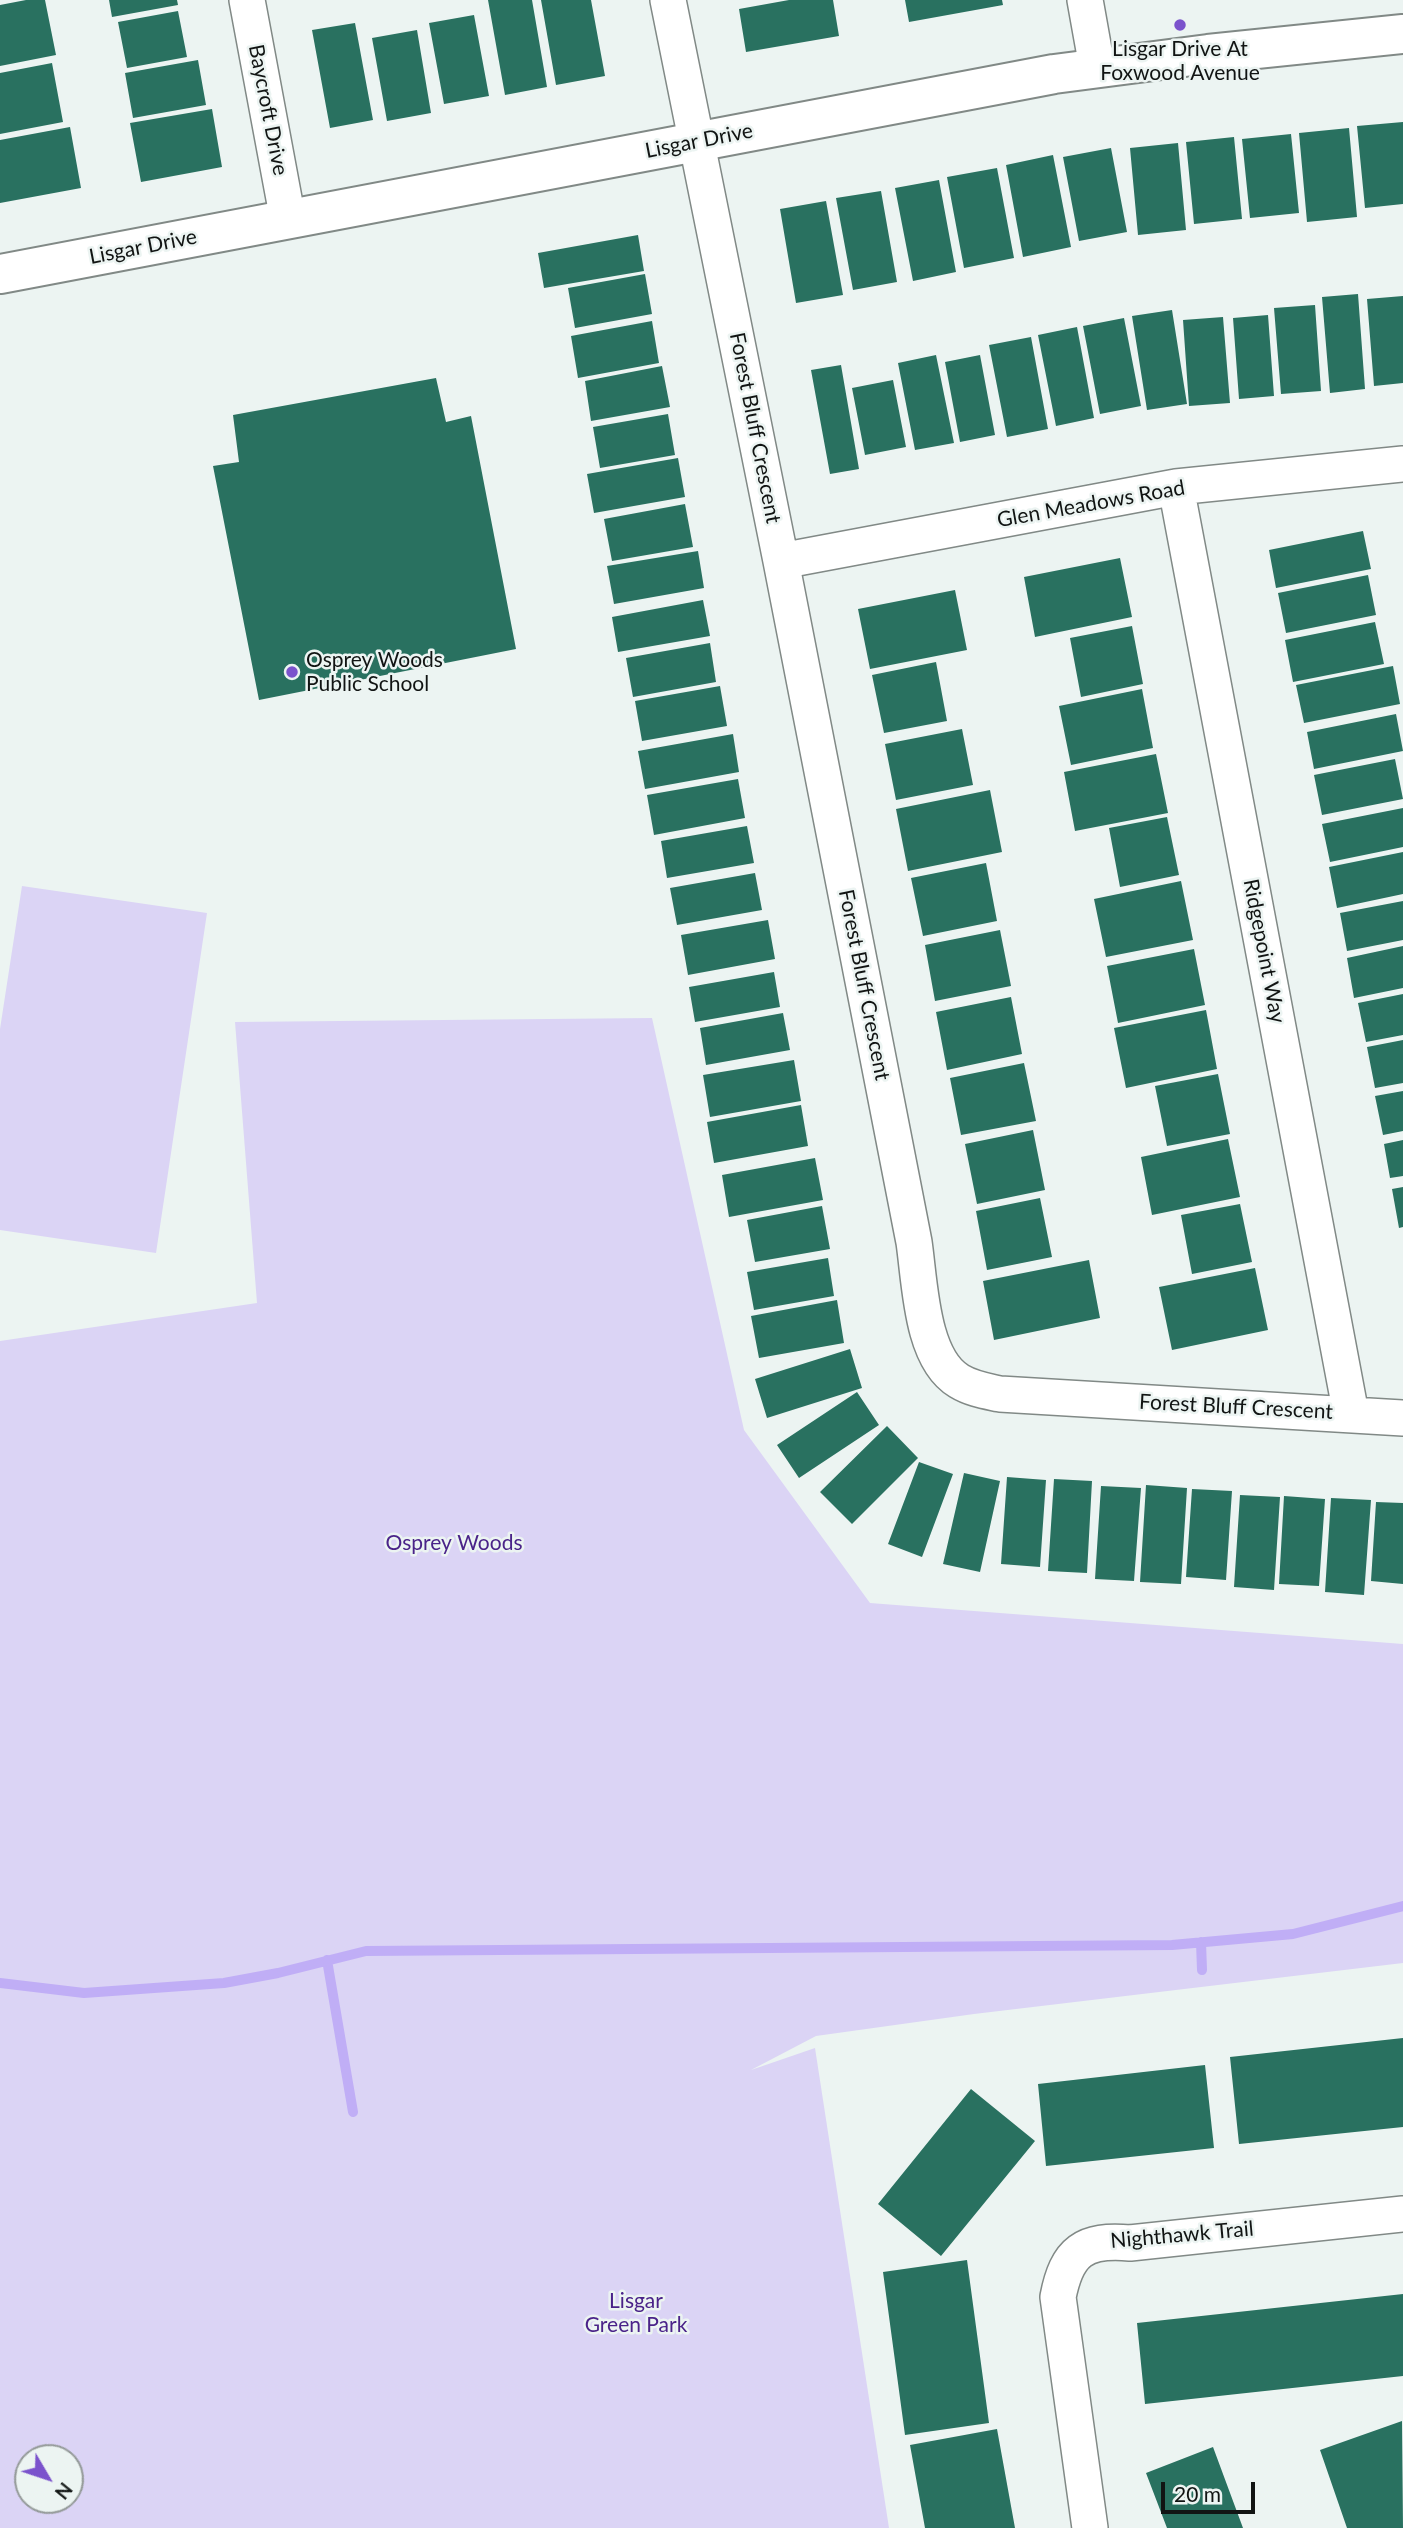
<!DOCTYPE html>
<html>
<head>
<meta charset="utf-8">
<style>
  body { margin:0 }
  #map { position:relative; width:1403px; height:2528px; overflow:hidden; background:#ecf4f2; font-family:Lato,sans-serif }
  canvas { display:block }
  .north { position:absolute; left:14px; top:2444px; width:70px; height:70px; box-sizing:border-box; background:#ecf4f2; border:2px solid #949a99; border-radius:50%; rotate:129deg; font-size:19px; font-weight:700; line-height:28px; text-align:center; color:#111413 }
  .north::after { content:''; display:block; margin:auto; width:24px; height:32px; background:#7b53cc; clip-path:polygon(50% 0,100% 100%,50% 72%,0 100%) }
  .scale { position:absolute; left:1161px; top:2482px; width:94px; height:32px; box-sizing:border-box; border:4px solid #111413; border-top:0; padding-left:9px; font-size:21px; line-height:24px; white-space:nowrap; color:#111413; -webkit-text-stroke:5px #ecf4f2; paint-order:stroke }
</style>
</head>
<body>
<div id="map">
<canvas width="1403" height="2528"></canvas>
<div class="north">N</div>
<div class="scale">20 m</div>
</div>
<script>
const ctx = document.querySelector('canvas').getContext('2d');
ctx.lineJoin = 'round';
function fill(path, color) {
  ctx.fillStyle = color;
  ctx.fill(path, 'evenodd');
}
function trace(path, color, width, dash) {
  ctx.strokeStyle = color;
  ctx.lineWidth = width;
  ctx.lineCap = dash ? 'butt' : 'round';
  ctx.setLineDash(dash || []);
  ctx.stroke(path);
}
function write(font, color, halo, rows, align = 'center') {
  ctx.font = font + ' Lato,sans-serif';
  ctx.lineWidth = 5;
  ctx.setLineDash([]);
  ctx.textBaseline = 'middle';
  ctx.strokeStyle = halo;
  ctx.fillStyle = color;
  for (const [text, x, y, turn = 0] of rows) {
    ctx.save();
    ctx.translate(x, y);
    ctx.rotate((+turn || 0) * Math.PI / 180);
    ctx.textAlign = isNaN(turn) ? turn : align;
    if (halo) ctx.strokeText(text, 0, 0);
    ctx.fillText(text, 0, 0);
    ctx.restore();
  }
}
const green = new Path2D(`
  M22,886l185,27 -51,340 -156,-23v-201z
  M652,1018l92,412 126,173 533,41v319l-429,51 -158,22 -65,34 64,-22 74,480h-889v-1187l257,-38 -22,-281zM28,2458h42v42h-42z`);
const stream = new Path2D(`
  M1201,1942l1,28
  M327,1960l26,152
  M0,1983l84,10 140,-10 54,-10 88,-22 806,-6 121,-11 110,-28`);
const building = new Path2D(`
  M26,0h19l11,55 -56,11v-61z
  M109,0h68l1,5 -66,12z
  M488,0h44l15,87 -42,8z
  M541,0h50l14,76 -49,9z
  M789,0h44l6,36 -93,16 -7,-43z
  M905,0h97l1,5 -94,17z
  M178,11l9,46 -60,11 -9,-46z
  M474,15l15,81 -45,8 -15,-81z
  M355,23l18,97 -43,8 -18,-98z
  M417,30l14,83 -44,8 -15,-83z
  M198,60l8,45 -73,13 -8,-45z
  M52,63l11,59 -63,12v-61z
  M212,109l10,58 -81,15 -11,-59z
  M1403,122v82l-38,4 -8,-82z
  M70,127l11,61 -81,15v-63z
  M1349,128l8,89 -50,5 -8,-89z
  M1291,134l8,79 -49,5 -8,-79z
  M1234,137l8,82 -48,5 -8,-82z
  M1178,143l8,87 -48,5 -8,-87z
  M1111,148l16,84 -48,9 -16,-84z
  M1053,155l18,92 -48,10 -17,-92z
  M997,168l17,90 -50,10 -17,-91z
  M939,180l17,92 -43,9 -18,-93z
  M881,191l16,91 -44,8 -17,-92z
  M826,201l17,94 -47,8 -16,-94z
  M638,235l6,36 -100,17 -6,-35z
  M645,274l7,40 -77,14 -7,-40z
  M1358,294l7,95 -35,4 -8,-96z
  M1403,296v87l-29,3 -7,-87z
  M1315,305l6,86 -40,3 -7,-86z
  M1172,310l15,94 -40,6 -15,-94z
  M1268,315l6,81 -35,3 -6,-81z
  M1223,317l7,86 -41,3 -6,-86z
  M1124,318l17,88 -41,8 -17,-88z
  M652,321l7,42 -81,15 -7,-42z
  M1077,327l17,91 -38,8 -18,-91z
  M1031,337l17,92 -41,8 -18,-92z
  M936,355l18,88 -39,7 -17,-87z
  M980,355l15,80 -35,7 -15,-80z
  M841,365l18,104 -29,5 -19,-104z
  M662,366l8,41 -79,14 -6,-40z
  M436,378l10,44 25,-6 45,233 -257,51 -46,-234 26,-4 -6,-47z
  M893,380l13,67 -41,8 -13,-67z
  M668,414l7,41 -75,13 -7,-41z
  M678,458l7,39 -91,16 -7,-39z
  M685,504l8,43 -81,14 -8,-42z
  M1363,531l8,38 -95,19 -7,-38z
  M698,551l6,37 -90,16 -7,-38z
  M1120,558l12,59 -97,20 -11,-60z
  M1368,575l8,40 -90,18 -8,-40z
  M955,590l12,60 -97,19 -12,-60z
  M703,600l7,36 -92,16 -6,-35z
  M1375,622l9,42 -91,18 -8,-42z
  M1132,626l11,58 -62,13 -11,-59z
  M710,643l6,39 -83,15 -7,-39z
  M936,662l11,59 -63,12 -12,-58z
  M1393,666l7,38 -96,19 -8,-38z
  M720,686l7,40 -85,15 -7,-40z
  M1142,689l11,59 -82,17 -12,-59z
  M1396,714l7,37 -89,18 -7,-37z
  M962,729l11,56 -77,15 -11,-56z
  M733,734l6,38 -94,17 -7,-38z
  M1156,754l12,59 -93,18 -11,-59z
  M1395,759l8,40 -81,16 -8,-40z
  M738,779l7,39 -91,17 -7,-40z
  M990,790l12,62 -94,19 -12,-62z
  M1403,808v39l-73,15 -8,-38z
  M1167,817l12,58 -59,12 -11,-59z
  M747,826l7,37 -87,15 -6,-37z
  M1403,852v42l-66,14 -8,-41z
  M986,863l11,58 -74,15 -12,-58z
  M755,873l7,37 -85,15 -7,-37z
  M1181,881l12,59 -87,17 -12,-58z
  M1403,901v39l-56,11 -7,-38z
  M768,920l7,39 -87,16 -7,-40z
  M1000,930l11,56 -76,15 -10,-56z
  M1403,946v42l-49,10 -7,-40z
  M1194,949l11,56 -87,18 -11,-57z
  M774,972l6,35 -85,15 -6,-35z
  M1403,994v41l-37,7 -8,-39z
  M1011,997l11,57 -75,16 -11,-58z
  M1206,1010l11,59 -91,19 -12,-60z
  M783,1013l7,37 -84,15 -6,-37z
  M1403,1040v43l-28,5 -8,-41z
  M794,1060l7,41 -91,16 -7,-42z
  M1024,1063l12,58 -75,14 -11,-57z
  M1218,1074l12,60 -63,12 -12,-60z
  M1403,1091v40l-20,4 -8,-39z
  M801,1105l7,41 -94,17 -7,-41z
  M1033,1130l12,60 -68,14 -12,-60z
  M1228,1139l12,58 -88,18 -11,-58z
  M1403,1140v36l-13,2 -6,-34z
  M815,1158l8,42 -94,17 -7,-42z
  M1403,1187v40l-4,1 -7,-39z
  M1040,1198l12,59 -65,13 -11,-59z
  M1240,1204l12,58 -60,12 -11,-59z
  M822,1206l8,43 -75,13 -8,-42z
  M828,1258l6,38 -80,14 -7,-38z
  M1089,1260l11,58 -106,22 -11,-59z
  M1255,1268l13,62 -96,20 -13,-63z
  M837,1300l7,43 -85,15 -8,-42z
  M850,1349l12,39 -95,30 -12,-39z
  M857,1392l22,33 -80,53 -22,-33z
  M887,1426l31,32 -66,66 -32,-32z
  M919,1462l34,12 -31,83 -34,-13z
  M964,1473l36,8 -20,91 -37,-8z
  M1007,1477l39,3 -6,87 -39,-3z
  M1054,1479l38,2 -5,92 -39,-2z
  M1146,1485l41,3 -6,96 -41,-2z
  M1101,1486l40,2 -7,93 -39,-2z
  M1192,1489l40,2 -6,89 -40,-3z
  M1240,1495l40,2 -6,93 -40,-3z
  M1284,1496l41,3 -6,87 -40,-2z
  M1331,1498l40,2 -7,95 -39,-3z
  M1376,1502l27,1v81l-32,-3z
  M1403,2038v89l-164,17 -9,-87z
  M1205,2065l9,83 -168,18 -8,-82z
  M971,2089l64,52 -94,115 -63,-52z
  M967,2260l22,163 -84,12 -22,-163z
  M1403,2294v82l-258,28 -8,-81z
  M1402,2421l1,107h-56l-27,-78z
  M997,2429l18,99h-90l-15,-83z
  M1213,2447l30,81h-76l-21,-55z`);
const minor = new Path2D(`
  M247,0l41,220
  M668,0l113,561 133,681c6,41 7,116 45,139 13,8 27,10 41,13l403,24
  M1085,0l12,67
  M1176,487l175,927
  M781,561l395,-74 227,-23
  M1090,2528l-32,-231c9,-46 26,-58 72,-54l273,-29`);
const tertiary = new Path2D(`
  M0,274l1054,-200 154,-20 195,-20`);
const markers = [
  [1180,25,7,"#7b53cc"],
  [292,672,7,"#7b53cc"]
];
const poiNames = [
  ["Lisgar Drive At",1180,49],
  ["Foxwood Avenue",1180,73],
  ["Osprey Woods",306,660,"left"],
  ["Public School",306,684,"left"]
];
const streetNames = [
  ["Baycroft Drive",268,110,79],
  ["Lisgar Drive",699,141,-11],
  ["Lisgar Drive",143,247,-11],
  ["Forest Bluff Crescent",755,428,79],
  ["Glen Meadows Road",1091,504,-10],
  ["Ridgepoint Way",1264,951,79],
  ["Forest Bluff Crescent",864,985,79],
  ["Forest Bluff Crescent",1236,1407,3],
  ["Nighthawk Trail",1182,2235,-5]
];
const parkNames = [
  ["Osprey Woods",454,1543],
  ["Lisgar",636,2301],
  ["Green Park",636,2325]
];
fill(green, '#dbd4f5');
trace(stream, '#c0aef6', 10);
fill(building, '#297160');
trace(minor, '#818986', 38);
trace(tertiary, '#818986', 42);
trace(minor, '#fff', 35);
trace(tertiary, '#fff', 38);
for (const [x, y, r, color] of markers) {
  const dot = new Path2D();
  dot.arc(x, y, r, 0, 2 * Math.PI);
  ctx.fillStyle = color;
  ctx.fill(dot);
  trace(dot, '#ecf4f2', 2.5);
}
write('21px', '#111413', '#ecf4f2', poiNames);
write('21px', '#111413', '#ecf4f2', streetNames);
write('21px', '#4a2389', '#ecf4f2', parkNames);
</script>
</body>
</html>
